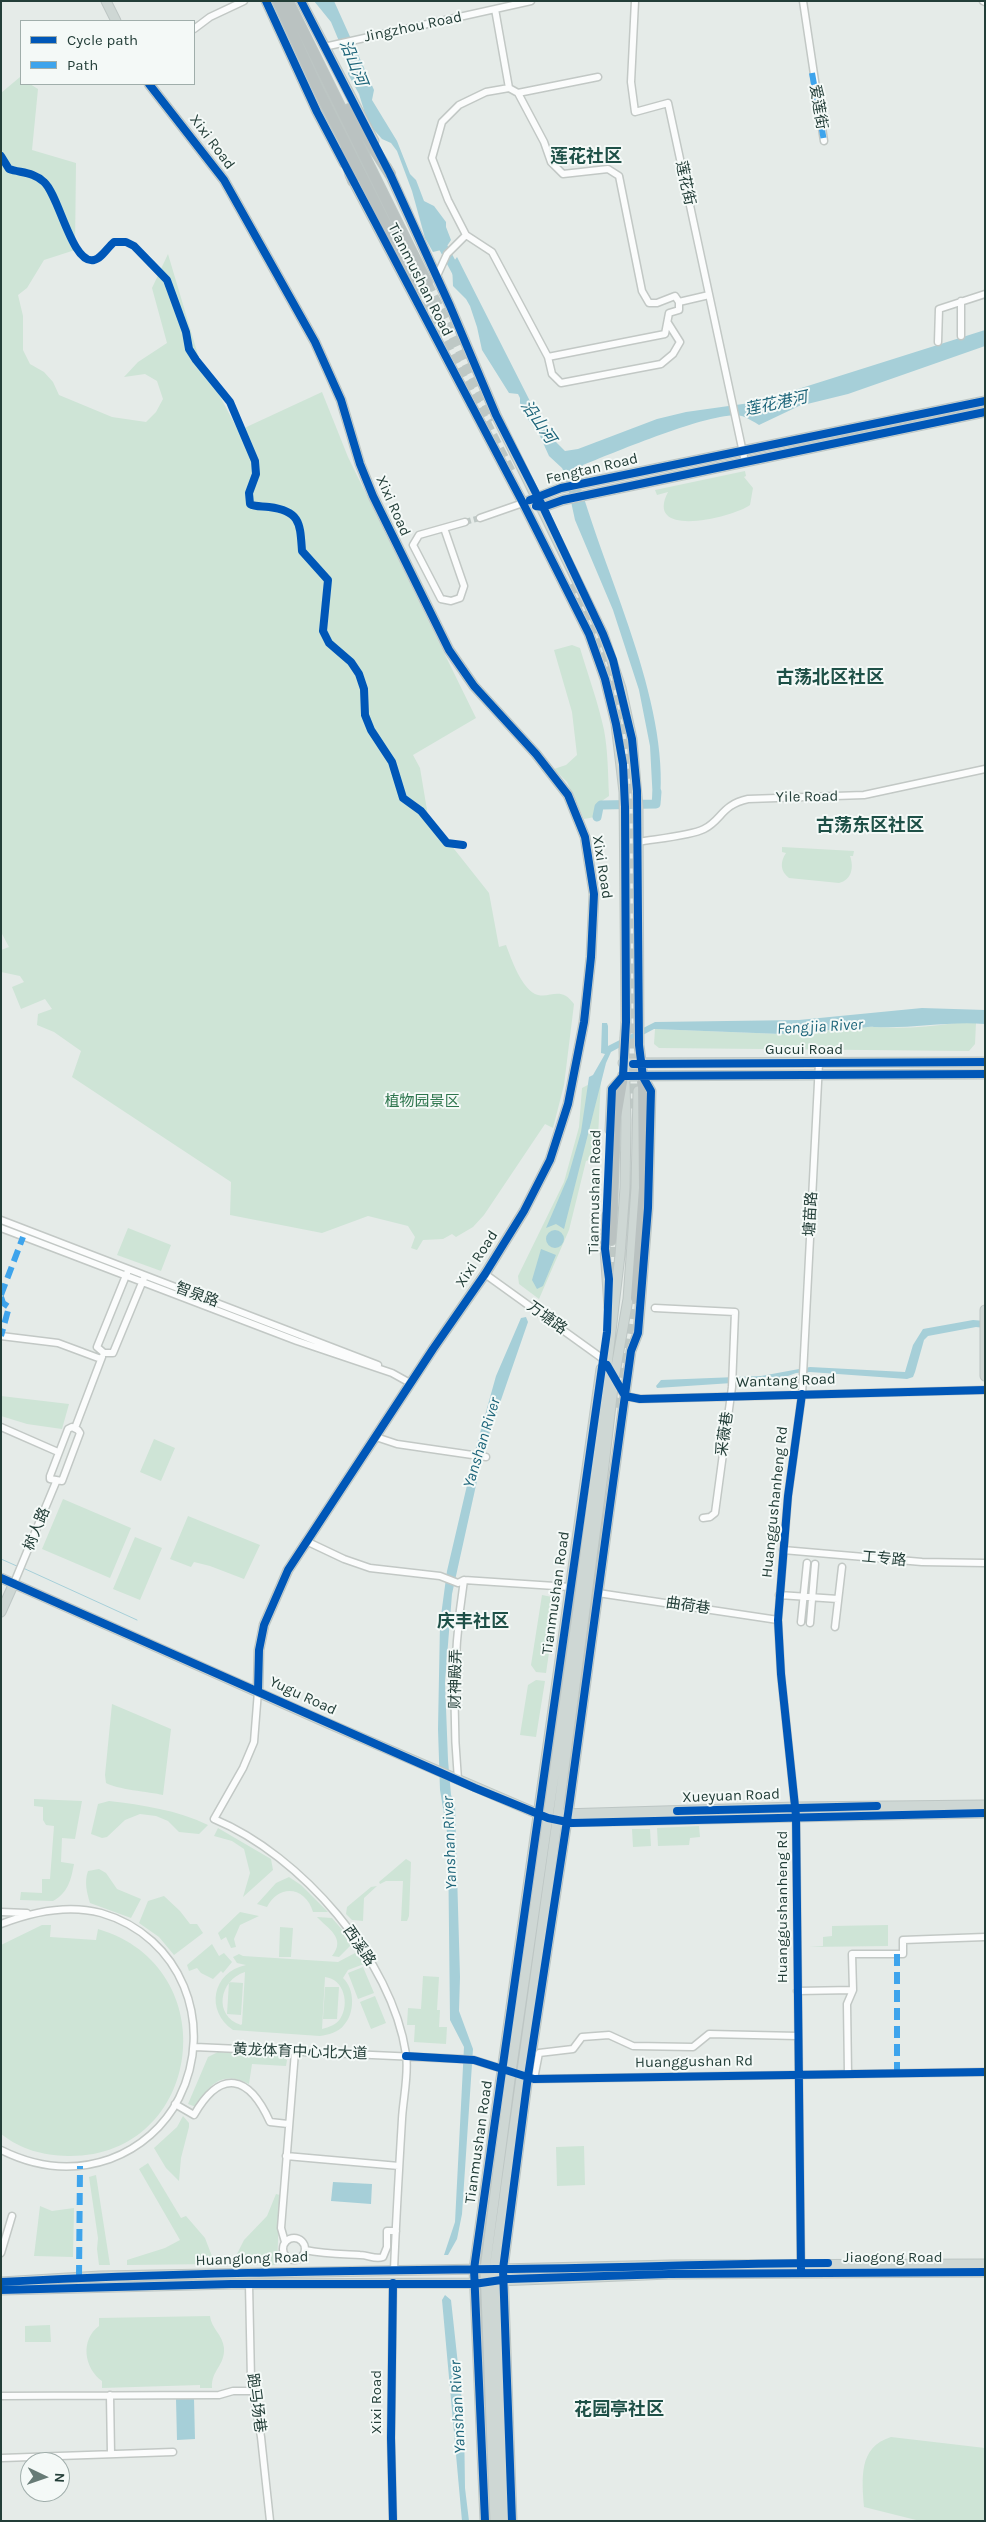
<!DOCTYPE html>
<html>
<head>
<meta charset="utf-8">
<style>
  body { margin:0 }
  #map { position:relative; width:986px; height:2522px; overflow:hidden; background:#e5ebe8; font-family:Karla,sans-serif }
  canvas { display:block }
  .frame { position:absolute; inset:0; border:2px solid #233e38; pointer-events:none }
  .legend { position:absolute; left:20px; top:20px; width:175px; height:65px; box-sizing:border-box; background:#f4f9f7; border:1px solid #a0aeab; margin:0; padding:6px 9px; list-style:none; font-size:15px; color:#233e38 }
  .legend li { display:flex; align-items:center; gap:10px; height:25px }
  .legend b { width:25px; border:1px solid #a0aeab }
  .north { position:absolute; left:20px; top:2452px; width:50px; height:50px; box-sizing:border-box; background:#f4f9f7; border:1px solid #a0aeab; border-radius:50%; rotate:93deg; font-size:14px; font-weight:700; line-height:20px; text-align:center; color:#233e38 }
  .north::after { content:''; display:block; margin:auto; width:18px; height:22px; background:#677b76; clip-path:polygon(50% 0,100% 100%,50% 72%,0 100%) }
</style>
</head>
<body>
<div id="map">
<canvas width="986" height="2522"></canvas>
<div class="frame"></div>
<ul class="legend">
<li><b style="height:6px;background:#0057b8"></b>Cycle path</li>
<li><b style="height:6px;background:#3ea4ec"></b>Path</li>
</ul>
<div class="north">N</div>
</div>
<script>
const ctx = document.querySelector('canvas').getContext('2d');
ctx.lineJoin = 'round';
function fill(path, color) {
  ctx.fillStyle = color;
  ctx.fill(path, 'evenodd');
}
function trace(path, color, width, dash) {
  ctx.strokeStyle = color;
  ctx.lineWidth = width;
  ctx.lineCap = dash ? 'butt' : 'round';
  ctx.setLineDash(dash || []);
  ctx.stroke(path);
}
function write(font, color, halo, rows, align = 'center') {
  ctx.font = font + ' Karla,"Noto Sans SC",sans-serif';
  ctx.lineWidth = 4;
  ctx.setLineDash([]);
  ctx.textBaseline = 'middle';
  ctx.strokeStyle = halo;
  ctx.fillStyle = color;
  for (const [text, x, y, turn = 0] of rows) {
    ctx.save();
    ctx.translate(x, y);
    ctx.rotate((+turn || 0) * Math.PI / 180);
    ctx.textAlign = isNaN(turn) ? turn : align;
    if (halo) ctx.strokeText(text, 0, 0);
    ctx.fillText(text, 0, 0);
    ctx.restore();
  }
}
const green = new Path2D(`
  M20,77l1,7h9l8,5 -6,61 44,13 -1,87 -31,10 -17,28 -9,7 5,21v34l7,14 14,8 9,10 6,13 53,22 34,5 10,-10 7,-13 -6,-18 -12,-7 -21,3 14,-15 29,-19 -15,-55 16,-34 30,101 59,111 -17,-36 82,-38 26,65 128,261 -63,37 7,13 8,48 61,77 10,54 7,-2c5,13 16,46 32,50 13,3 23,-9 36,9l-10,81 -11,43 -8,-4 -61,91 -11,12 -17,10 -4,-3 -9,5 -20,1 -6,10 -6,-2 4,-11 -7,-11 -40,-10 -46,17 -92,-18 1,-33 -159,-105 9,-26 -27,-19 -17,-7 1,-11 14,-5 -7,-10 -24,10 -9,-22 12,-5 -4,-6 -19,-4v-22l8,-3 -8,-15v-839z
  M745,471l1,5 -2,1 9,11 -3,17c-16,12 -107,35 -82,-13l-11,3 -2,-5z
  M572,645l8,3c8,27 18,54 24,82 4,21 4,44 5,66l-10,7 -4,14 -11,2 -17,-37 -13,-13 12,-4 11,-10 -5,-43 -18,-62z
  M782,847l72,4 -1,5h-3c4,11 2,24 -11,27l-50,-5c-9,-7 -9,-16 -3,-25l-4,-1z
  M955,1023h21l-1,21 -6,7 -310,-3 -5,-4 1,-15 126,5 74,-6c8,1 12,-2 19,-1 28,2 54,0 81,-4z
  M601,1078l-4,79 -11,4 -17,69 -30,69 -20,-15 -1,-8 46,-94 15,-55 3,-39z
  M128,1228l43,17 -10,26 -44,-16z
  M1,1396l68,8 -7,25 -35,-5 -26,-8z
  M154,1439l21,9 -14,33 -21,-9z
  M63,1499l68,29 -21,50 -68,-29z
  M188,1516l72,29 -16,34 -34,-13 -16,-4 -3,5 -21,-8z
  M135,1537l27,11 -22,52 -27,-11z
  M542,1595l15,3 -11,75 -10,-1 -5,-7z
  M536,1680l9,1 -9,56 -16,-2 8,-50z
  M112,1704l59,25 -8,66c-13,-3 -48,-6 -57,-12l-1,-8z
  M34,1799l48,2 -7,38 -13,-1 -1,24 13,2c-3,16 -6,29 -21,37l-33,-1 1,-8 21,1v-14h8l4,-53 -8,-1 -3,-5v-13l-9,-1z
  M109,1801c34,4 68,9 99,24l-9,9 -20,-2 -11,-11 -12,-5 -16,-2 -15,6 -18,17 -5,1 -11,-4 7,-30z
  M699,1826l1,11 -10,1 -1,7 -31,1 -1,-18z
  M218,1828l53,31 2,11 -30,27 7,-24 -6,-24 -12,-8 -18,-5z
  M632,1829h18l1,17 -18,1z
  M406,1859l5,3 -2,54 -2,5h-6l2,-40h-17l-6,3 -1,-2z
  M99,1869l7,4 11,16 24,10 -10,19 -41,-15c-3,-10 -6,-21 -2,-32z
  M289,1877l12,8 27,27h-15c-7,-25 -34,-29 -46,-5l-10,-3 19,-21z
  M377,1886l-13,12 -1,23 -11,-1 -6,-6 1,-7 24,-20z
  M164,1896l16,15 10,13h7l6,9 -29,22 -15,-18 -20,-14 9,-22z
  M240,1912l19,4 -19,9 -6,14 2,8 -5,1 -5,-11 -5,3 -3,-7z
  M317,1917l15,1 18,21 1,6 -12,12 -7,-1c15,-18 -5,-28 -15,-39z
  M42,1925h9l-1,12 46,3 2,-11c130,38 105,229 -30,227 -26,-1 -46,-6 -67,-22v-189z
  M888,1925v21l-79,1 14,-1v-9l9,-1v-10z
  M280,1927l13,1 -2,29h-12z
  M212,1944l7,12 5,-3 8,9 -9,11 -2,-2 -8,8 -12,-6 -4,-5 -8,3 -2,-6z
  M357,1952l7,12 -16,6 -5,8c12,11 12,35 1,47 -5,7 -16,10 -24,11l-87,-6c-28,-19 -21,-58 13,-65l-9,-2 -4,-6 6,-3 4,2 95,6zM245,1972l-3,52 -1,1c-28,-9 -22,-45 4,-53zM325,1977c19,2 25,27 15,42 -4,6 -11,8 -18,10z
  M363,1967l11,26 -16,6 -10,-26z
  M423,1976l16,1 -2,33h3l-1,17h8l-1,17 -32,-2 1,-17h-8l1,-17 13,1z
  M229,1982l14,1 -2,32 -14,-1z
  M325,1987h14l-2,32h-14z
  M375,1996l11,27 -15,6 -11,-27z
  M218,2052l63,4 6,4 -1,6 -34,-2 -3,20c-27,-14 -40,0 -53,23l-8,-3 20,-47z
  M183,2116l6,7v4l-8,31 -2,23 -13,-13 -12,-20 23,-21z
  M584,2146l1,39 -28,1 -1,-39z
  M148,2163l33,55 5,-2 19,22 10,26 -88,1v-5l38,-12 15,-8 -41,-71z
  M96,2175l14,90h-11l-2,-16 1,-11 -9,-61z
  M276,2194l4,1 -3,70 -45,-1 12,-24 23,-24z
  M40,2206l12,5 22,-3 -1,49 -39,-1z
  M210,2316c1,12 13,19 14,32 1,18 -13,22 -12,40h-12v-3l-98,3v-7c-18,-13 -22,-41 -3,-55v-8z
  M50,2325l1,17h-26v-16z
  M891,2437l94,11v73h-65l-56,-14c-2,-28 -6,-60 27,-70z`);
const water = new Path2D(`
  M314,1h20l40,89 -2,10 25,41 13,33 6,6 8,21 10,5 12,16v5l5,13 -6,9 -12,3 -8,-14 -13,-47 -15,-40 -6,-8 -9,-4 -14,-16 -9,-29 -11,-20 1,-9 -18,-43z
  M457,257l79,156 15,24 14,14 13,-2 79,-30 29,-7 71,-10 228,-72v16l-137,48 -49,12 -40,19c-5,-3 -11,-7 -17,-9 -26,-7 -131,38 -159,49l-6,9c27,101 93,225 83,329l-7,-1 -3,-56 -11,-56 -26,-80 -38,-90 -10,-46 -3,-6 -13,-12 -9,-20 -20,-28v-10l-2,-4 -9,-1 -27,-43 -5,-23 -7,-21 -4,-7 -13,-13 -1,-22z
  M922,1008l63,2v14c-38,-3 -73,5 -111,3 -7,-1 -12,2 -19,1l-74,6 -127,-5 -43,23 -5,11 -42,166 -8,-5 -10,4 22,-51 13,-45 8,-55 4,-2 12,-21 -4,-1 1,-30h5l1,3v20l47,-24 144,-2z
  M546 1239a9 9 0 1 1 18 0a9 9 0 1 1-18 0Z
  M541,1249l15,6 -13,31 -6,3 -5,-9z
  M526,1317l2,5 -44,127 -32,145 -7,88 3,78 3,35 4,9 5,173 -1,34 14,38 -11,165 -5,25 -9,16h-4l11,-33 9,-175 -14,-27 -2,-182 -8,-48 -2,-61 2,-106 7,-52 28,-120 21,-75 25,-58z
  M973,1320l12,1v7l-9,-1 -48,9 -4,4 -9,32 -2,5 -6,2 -97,-7 -14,1 -19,7 -120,8 -1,-2 5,-6 100,-4 49,-9 95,5 8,-27 10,-16z
  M333,2182l39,2 -1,20 -40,-3z
  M445,2295l6,5 13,120 1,68 4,33h-7l-20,-221z
  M176,2399h18l1,40 -18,1z`);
const stream = new Path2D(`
  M1,1559l18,8
  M23,1568l114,52`);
const river = new Path2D(`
  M443,247l14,26
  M597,817l2,-10 2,-2 55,-1 1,-12`);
const minorTunnel = new Path2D(`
  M465,522l15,-4`);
const highwayTunnel = new Path2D(`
  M427,283l67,137
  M418,288l94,186
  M574,583c14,30 28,60 38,92 11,36 16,73 20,110l1,324
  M611,1287v-47
  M614,1407l16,-65 6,-44`);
const minor = new Path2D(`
  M635,1l-4,81 4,30 33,-9 77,359
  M803,1l21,140
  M983,1l2,1
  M495,9l14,79
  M194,29l16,-12 34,-16
  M324,47l207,-46
  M509,88l9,5 26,49 7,20 12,12 45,-5 11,7 23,115 7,12h8l18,-7 4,6v8l-10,3 -4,21 -117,23 -56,-105 -26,-17 -18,-35 -16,-42 10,-36 17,-17 27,-13z
  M518,93l80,-16
  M436,278l11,-24 19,-19
  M679,302l30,-7
  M961,336v-35
  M938,342l1,-33 46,-15
  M548,357l4,17 9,9 100,-19 12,-10 7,-12 -12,-19
  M480,518l43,-15
  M444,528l20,58 -4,12 -9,3 -10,-2 -28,-54 6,-10 46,-13
  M638,842c16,-3 52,-6 66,-13 18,-9 17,-24 44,-30l116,-4 121,-26
  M1,1220l377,145
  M1,1228l296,113 95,32 18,10
  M127,1273l-30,74 7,6h9l31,-75
  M485,1274l118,85 4,6
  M655,1308l80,4 -3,75 -17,126 -5,4 -7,1
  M1,1336l57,7 43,16
  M614,1379l11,17 15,3 345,-9
  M1,1427l57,25
  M72,1427l6,3 2,3 -18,48 -12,-2v-3l18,-47z
  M75,1428l27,-71
  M376,1437l21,7 89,13
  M306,1541l38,18 26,9 70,8 18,7 6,-3 106,7
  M783,1550l139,12 63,1
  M14,1583l42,-101
  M598,1593l180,27
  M779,1595l59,4
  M801,1622l6,-59
  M810,1623l5,-59
  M835,1627l7,-60
  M258,1691l-4,51 -11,26 -29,51c87,36 178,141 192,235 3,20 -3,45 -4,65 -3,50 -6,101 -8,151
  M458,1780c-6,-67 -4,-135 6,-200
  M1,1912l26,1
  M1,1924c31,-12 66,-20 100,-11 80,23 115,111 78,185 -14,28 -39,50 -69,61 -37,13 -73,9 -109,-9
  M797,1991l56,-1
  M195,2047l266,12 13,1 60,19 451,-7
  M848,2074l-1,-70 6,-14 -1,-36h51v-14l82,-3
  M534,2079l5,-26 34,-4 9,-12 27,-2 24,11 60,1 16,-13 89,2
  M175,2104l19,11c27,-47 55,-40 76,7l18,2
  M286,2156l113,10
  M283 2249a11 11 0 1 1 22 0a11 11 0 1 1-22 0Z
  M285,2242l-4,-14 14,-176
  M305,2250c19,4 36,4 55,5 9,0 15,5 23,2l4,-10v-16h9
  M1,2253l11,-37
  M801,2267l-5,-451 -15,-142 -3,-54 10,-124 14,-102 17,-331
  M393,2283l-2,155 2,83
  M249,2284l2,96 10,57 9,84
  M110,2395l1,59
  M1,2396l218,-1 14,-4h20
  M2,2458l171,-6`);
const major = new Path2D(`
  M106,1l10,20
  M266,1l51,111 27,51
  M301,1l73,140
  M149,84l75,96 91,162 26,58 19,64 13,32 76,154 25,36 62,68 32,41 17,42 9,57 -3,63 -7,65 -16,82 -18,56 -26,51 -39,63 -52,75 -145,221 -24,55 -5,25 -1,41
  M387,168l63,138 46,109 107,219 18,54 11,51 6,68 1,238 4,32 8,14 -3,117 -10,125 -7,18 -63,463 -40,262 -25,193 9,252
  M350,175l173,328 66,131 16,45 11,45 8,68 2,230
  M523,503l38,-15 424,-87
  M538,506l5,1 20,-7 422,-88
  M623,1063l362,-1
  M623,1076l362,-2
  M610,1130l2,-41 11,-12
  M607,1215l-2,34 4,58
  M985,1310v66
  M1,1578l326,145 216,93
  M1,1612l13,-29
  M562,1814l233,-7 190,-2
  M560,1822l425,-9
  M499,2269l172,-4 314,-1
  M498,2281l171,-7 316,-2
  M1,2282l99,-6 381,-7
  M1,2290l230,-6 249,-1
  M485,2521l-11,-252 127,-900
  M495,2521l-10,-252 26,-197 67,-463 27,-207 2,-37 13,-110 5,-67 1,-68 -2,-70
  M504,2521l-10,-251 63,-449 46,-347 11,-95 14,-80 8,-111 2,-97`);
const highway = new Path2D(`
  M278,1l40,88 100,199
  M288,1l139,282
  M349,109l41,65
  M343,152l10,29
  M611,1240l4,-117 8,-47
  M636,1298l8,-110 -1,-111`);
const majorBridge = new Path2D(`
  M624,1050l2,-28`);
const quiet = new Path2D(`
  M812,73l12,68
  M1,1295l22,-58
  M1,1297l2,6 6,4 -8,29
  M897,1954v119
  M79,2277l1,-111`);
const cycleway = new Path2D(`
  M266,1l51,111 206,391 66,131 16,45 11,45 7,40 2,43 1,215 -3,54 -11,13 -7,160 4,30 -2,53 -133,937 11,252
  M301,1l89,173 60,132 46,109 47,92 60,127 10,26 19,79 5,52 2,254 4,32 8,14 -3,117 -10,125 -7,18 -63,463 -40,262 -25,193 9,252
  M149,84l75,96 91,162 26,58 19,64 13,32 76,154 25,36 62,68 32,41 17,42 9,57 -3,63 -7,65 -16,82 -18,56 -26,51 -39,63 -52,75 -145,221 -24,55 -5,25 -1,41
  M1,156l8,13c12,4 25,3 35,13 15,13 28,83 50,78 7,-1 14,-13 20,-18h12l8,4 33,34 19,52 3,17 7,11 34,42 25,59 1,13 -7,19 1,11c5,3 12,2 19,3 32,4 31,17 33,44l26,29 -5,51 6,12 22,19 8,12 5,15 1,26 6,15 21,32 11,36 18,13 26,32 16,2
  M530,500l31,-12 424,-87
  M536,506l7,1 20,-7 422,-88
  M633,1064l352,-2
  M623,1076l362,-2
  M607,1365l18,31 15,3 345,-9
  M1,1578l474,210 73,30 24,5 413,-10
  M677,1811l200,-5
  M406,2056l68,4 60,19 451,-7
  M801,2270l-5,-454 -15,-142 -3,-54 10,-124 14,-102
  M1,2282c165,-9 330,-11 495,-13 110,0 221,-6 332,-6
  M393,2283l-2,155 2,83
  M1,2290l230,-6h243l34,-5 161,-5 316,-2`);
const streetNames = [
  ["Jingzhou Road",413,27,-12],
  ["爱莲街",818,107,80],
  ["Xixi Road",212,142,53],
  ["莲花街",685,183,78],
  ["Tianmushan Road",420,280,63],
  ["Fengtan Road",592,469,-13],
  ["Xixi Road",393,506,66],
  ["Yile Road",807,797,-1],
  ["Xixi Road",602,867,81],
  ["Gucui Road",804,1050],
  ["Tianmushan Road",595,1192,-89],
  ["塘苗路",811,1214,-87],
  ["Xixi Road",477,1259,-57],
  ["智泉路",197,1295,20],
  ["万塘路",547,1318,36],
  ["Wantang Road",786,1381,-2],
  ["采薇巷",725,1434,-82],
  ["Huanggushanheng Rd",775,1502,-84],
  ["树人路",37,1529,-67],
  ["工专路",884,1559,5],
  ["Tianmushan Road",556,1593,-82],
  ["曲荷巷",688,1606,8],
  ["财神殿弄",456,1679,-89],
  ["Yugu Road",303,1696,25],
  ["Xueyuan Road",731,1796,-2],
  ["Huanggushanheng Rd",783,1907,-90],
  ["西溪路",359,1946,56],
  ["黄龙体育中心北大道",300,2052,2],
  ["Huanggushan Rd",694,2062,-1],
  ["Tianmushan Road",479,2142,-82],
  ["Jiaogong Road",893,2258],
  ["Huanglong Road",252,2259,-2],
  ["Xixi Road",377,2402,-90],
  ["跑马场巷",256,2403,82]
];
const parkNames = [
  ["植物园景区",422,1102]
];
const waterNames = [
  ["沿山河",353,63,68],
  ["莲花港河",776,404,-12],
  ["沿山河",538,422,55],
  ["Fengjia River",820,1027,-3],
  ["Yanshan River",482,1443,-73],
  ["Yanshan River",450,1843,-92],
  ["Yanshan River",458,2407,-93]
];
const quarterNames = [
  ["莲花社区",586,157],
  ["古荡北区社区",830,678],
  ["古荡东区社区",870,826],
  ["庆丰社区",473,1622],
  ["花园亭社区",619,2410]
];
fill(green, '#cee4d6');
fill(water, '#a6cfd8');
trace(stream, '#a6cfd8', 1);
trace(river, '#a6cfd8', 9);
trace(minorTunnel, '#bec8c5', 6, [6, 3]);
trace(highwayTunnel, '#bec8c5', 10, [10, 5]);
trace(minor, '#c2c8c5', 9);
trace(major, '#bdc6c4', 11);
trace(highway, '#bdc6c4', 12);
trace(minor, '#fbfcfc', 6);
trace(major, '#ced7d4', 9);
trace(highway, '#bac2c1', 10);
trace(majorBridge, '#bdc6c4', 11, []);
trace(majorBridge, '#ced7d4', 9);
trace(quiet, '#3ea4ec', 6, [12, 6]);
trace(cycleway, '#0057b8', 8);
write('15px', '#233e38', '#f4f9f7', streetNames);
write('15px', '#2d754d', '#f4f9f7', parkNames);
write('italic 16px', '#1d657a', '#f4f9f7', waterNames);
write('bold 18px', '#1e5047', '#f4f9f7', quarterNames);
</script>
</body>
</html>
